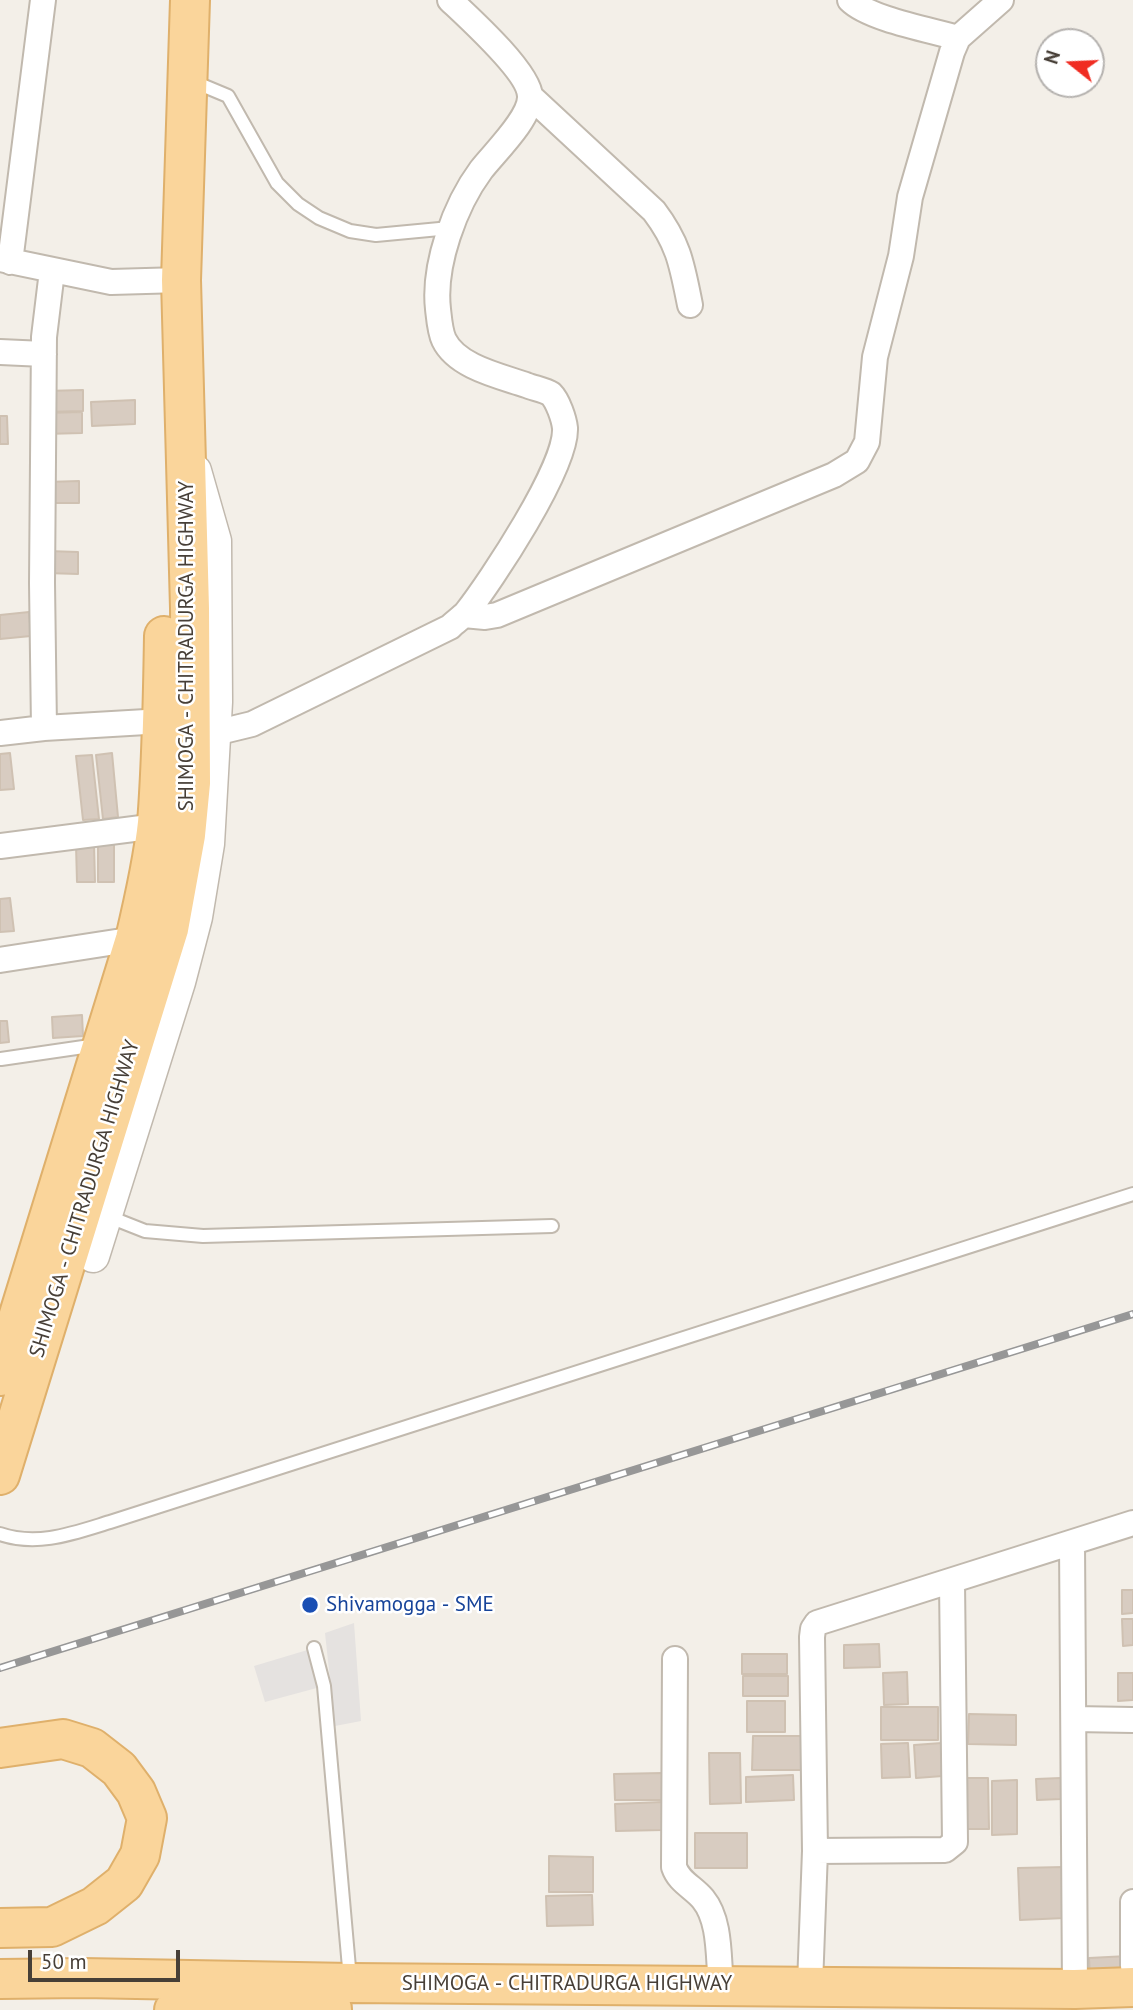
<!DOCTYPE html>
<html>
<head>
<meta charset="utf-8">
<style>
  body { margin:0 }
  #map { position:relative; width:1133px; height:2010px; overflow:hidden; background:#f3efe8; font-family:"PT Sans",sans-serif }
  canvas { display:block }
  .north { position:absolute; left:1035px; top:28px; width:70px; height:70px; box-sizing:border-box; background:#fff; border:2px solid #b5b2af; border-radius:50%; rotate:288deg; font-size:19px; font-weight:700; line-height:28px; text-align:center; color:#473f37 }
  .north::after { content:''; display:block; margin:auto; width:24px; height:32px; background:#f02c22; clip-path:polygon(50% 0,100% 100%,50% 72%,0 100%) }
  .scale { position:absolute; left:28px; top:1950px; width:152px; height:32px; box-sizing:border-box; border:4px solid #473f37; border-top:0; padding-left:9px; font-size:21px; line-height:24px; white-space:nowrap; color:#473f37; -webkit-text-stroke:5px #fff; paint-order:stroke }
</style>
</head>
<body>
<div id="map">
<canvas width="1133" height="2010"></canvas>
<div class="north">N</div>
<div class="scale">50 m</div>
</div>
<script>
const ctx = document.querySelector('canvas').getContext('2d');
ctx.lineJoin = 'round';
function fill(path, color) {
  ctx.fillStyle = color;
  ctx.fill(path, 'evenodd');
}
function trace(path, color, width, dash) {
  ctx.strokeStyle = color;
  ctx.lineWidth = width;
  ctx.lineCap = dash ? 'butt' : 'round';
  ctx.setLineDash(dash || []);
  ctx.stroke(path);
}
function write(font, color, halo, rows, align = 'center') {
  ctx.font = font + ' "PT Sans",sans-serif';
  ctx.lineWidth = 5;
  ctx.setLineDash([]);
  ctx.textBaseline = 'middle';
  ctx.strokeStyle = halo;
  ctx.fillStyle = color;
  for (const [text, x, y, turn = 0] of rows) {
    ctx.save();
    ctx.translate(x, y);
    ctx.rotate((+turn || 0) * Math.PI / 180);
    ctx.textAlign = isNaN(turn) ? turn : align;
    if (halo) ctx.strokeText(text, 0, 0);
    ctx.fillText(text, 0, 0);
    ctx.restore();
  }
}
const parking = new Path2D(`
  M354,1623l7,98 -26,5 -10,-93z
  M314,1648l10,38 -59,16 -11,-36z`);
const building = new Path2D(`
  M83,390v21l-38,1v-21z
  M135,400v24l-43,2 -1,-24z
  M82,412v21l-38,1v-21z
  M0,416h7l1,28h-8z
  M79,481v22h-33v-21z
  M47,551l31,1v22l-32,-1z
  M29,612l2,24 -31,3v-24z
  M10,753l4,36 -14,1v-36z
  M112,753l6,64 -15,2 -7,-64z
  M92,755l7,64 -16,1 -7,-64z
  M98,843h16v39h-16z
  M76,845h18l1,37h-18z
  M10,898l4,33 -14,1v-33z
  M82,1015l1,21 -30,2 -1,-21z
  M0,1021h7l2,21 -9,1z
  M1122,1590h11v23l-11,1z
  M1122,1619h11v26l-10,1z
  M879,1644l1,23 -36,1v-23z
  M742,1654h45v20h-45z
  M907,1672l1,32 -24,1 -1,-32z
  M1118,1673h15v27l-15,1z
  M743,1676h45v20h-45z
  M747,1701h38v31h-38z
  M881,1707h57v33h-57z
  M969,1714l47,1v30l-48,-1z
  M753,1736h52v34h-53z
  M908,1743l2,34 -28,1 -1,-34z
  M942,1743l1,33 -27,2 -2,-33z
  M709,1753h31l1,50 -31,1z
  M662,1773l1,27h-48l-1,-26z
  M793,1775l1,25 -48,2v-25z
  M961,1778h27l1,51h-28z
  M1061,1778l1,21 -25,1 -1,-21z
  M1017,1780v54l-25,1v-54z
  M662,1802l1,28 -47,1 -1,-27z
  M695,1833h52v35h-52z
  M549,1856l44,1v35h-44z
  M1064,1867l1,51 -45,2 -2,-52z
  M592,1895l1,30 -46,1 -1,-30z
  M1128,1956l1,18 -39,2 -1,-18z`);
const service = new Path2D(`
  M192,81l36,15 49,87 21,21 21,14 31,13 26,4 74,-7
  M1,1059l96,-14
  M107,1216l38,15 58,5 349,-10
  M0,1534c38,13 74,-1 110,-12l1023,-328
  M314,1648l10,38 26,293`);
const minor = new Path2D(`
  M850,0c19,19 81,30 108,38
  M530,96l124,115c25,33 28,54 36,94
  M0,259l111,23 70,-2
  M10,262l33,-262
  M0,352l44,2
  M464,615l21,2 12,-2 337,-140 23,-14 10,-19 8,-85 26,-101 9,-59 42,-145 6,-14 43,-38
  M44,728l-2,-145 2,-246 8,-66
  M0,733l44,-5 119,-7
  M215,733l37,-9 198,-97c5,-5 11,-9 16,-14 25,-32 101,-146 99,-185 -1,-9 -7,-27 -14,-34 -6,-4 -18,-6 -25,-9 -26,-9 -69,-18 -82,-45 -4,-8 -5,-22 -6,-31 -5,-44 17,-104 43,-139 13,-17 50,-52 49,-74 -1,-24 -62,-79 -80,-96
  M0,846l157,-20
  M0,960l135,-21
  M1072,1543l3,446
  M675,1659l-1,208c5,15 19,20 29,32 18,22 15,59 18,86
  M1074,1719l59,1
  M815,1851l130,-1 10,-8 -3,-260
  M1133,1902v64
  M810,1985l5,-134 -3,-214 1,-8 4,-6 316,-100`);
const tertiary = new Path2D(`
  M93,1256l86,-274 17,-65 12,-73 8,-142 -1,-161 -20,-70`);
const primary = new Path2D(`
  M0,1376l135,-437c9,-38 18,-77 22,-116 5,-62 6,-124 7,-187
  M0,1475l169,-546 17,-94 5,-52 -1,-175 -9,-328 9,-280
  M0,1748l63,-9 29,9 27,21 17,23 11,26 -7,37 -16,28 -29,23 -43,21 -52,1
  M0,1979l83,-1 268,5 724,6 58,-2
  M174,2010l158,-1`);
const rail = new Path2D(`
  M0,1668l1133,-354`);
const markers = [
  [310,1605,9,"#1a4fb4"]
];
const streetNames = [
  ["SHIMOGA - CHITRADURGA HIGHWAY",187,646,-90],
  ["SHIMOGA - CHITRADURGA HIGHWAY",85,1199,-73],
  ["SHIMOGA - CHITRADURGA HIGHWAY",567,1984]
];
const transitNames = [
  ["Shivamogga - SME",326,1605]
];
fill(parking, '#e5e2e0');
fill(building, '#d8ccc1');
trace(building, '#cfc1b2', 2);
trace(service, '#c1b9ae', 16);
trace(minor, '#c1b9ae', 28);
trace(tertiary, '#c1b9ae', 35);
trace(primary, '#dfb06b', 42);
trace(service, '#fff', 12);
trace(minor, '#fff', 24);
trace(tertiary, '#fff', 32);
trace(primary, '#fad59b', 38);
trace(rail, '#979797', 8);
trace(rail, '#fff', 5, [16]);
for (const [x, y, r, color] of markers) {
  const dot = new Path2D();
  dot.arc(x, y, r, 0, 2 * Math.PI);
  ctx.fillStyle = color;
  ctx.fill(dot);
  trace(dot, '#fff', 2.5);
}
write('21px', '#473f37', '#fff', streetNames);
write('21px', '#164399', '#fff', transitNames, 'left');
</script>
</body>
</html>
